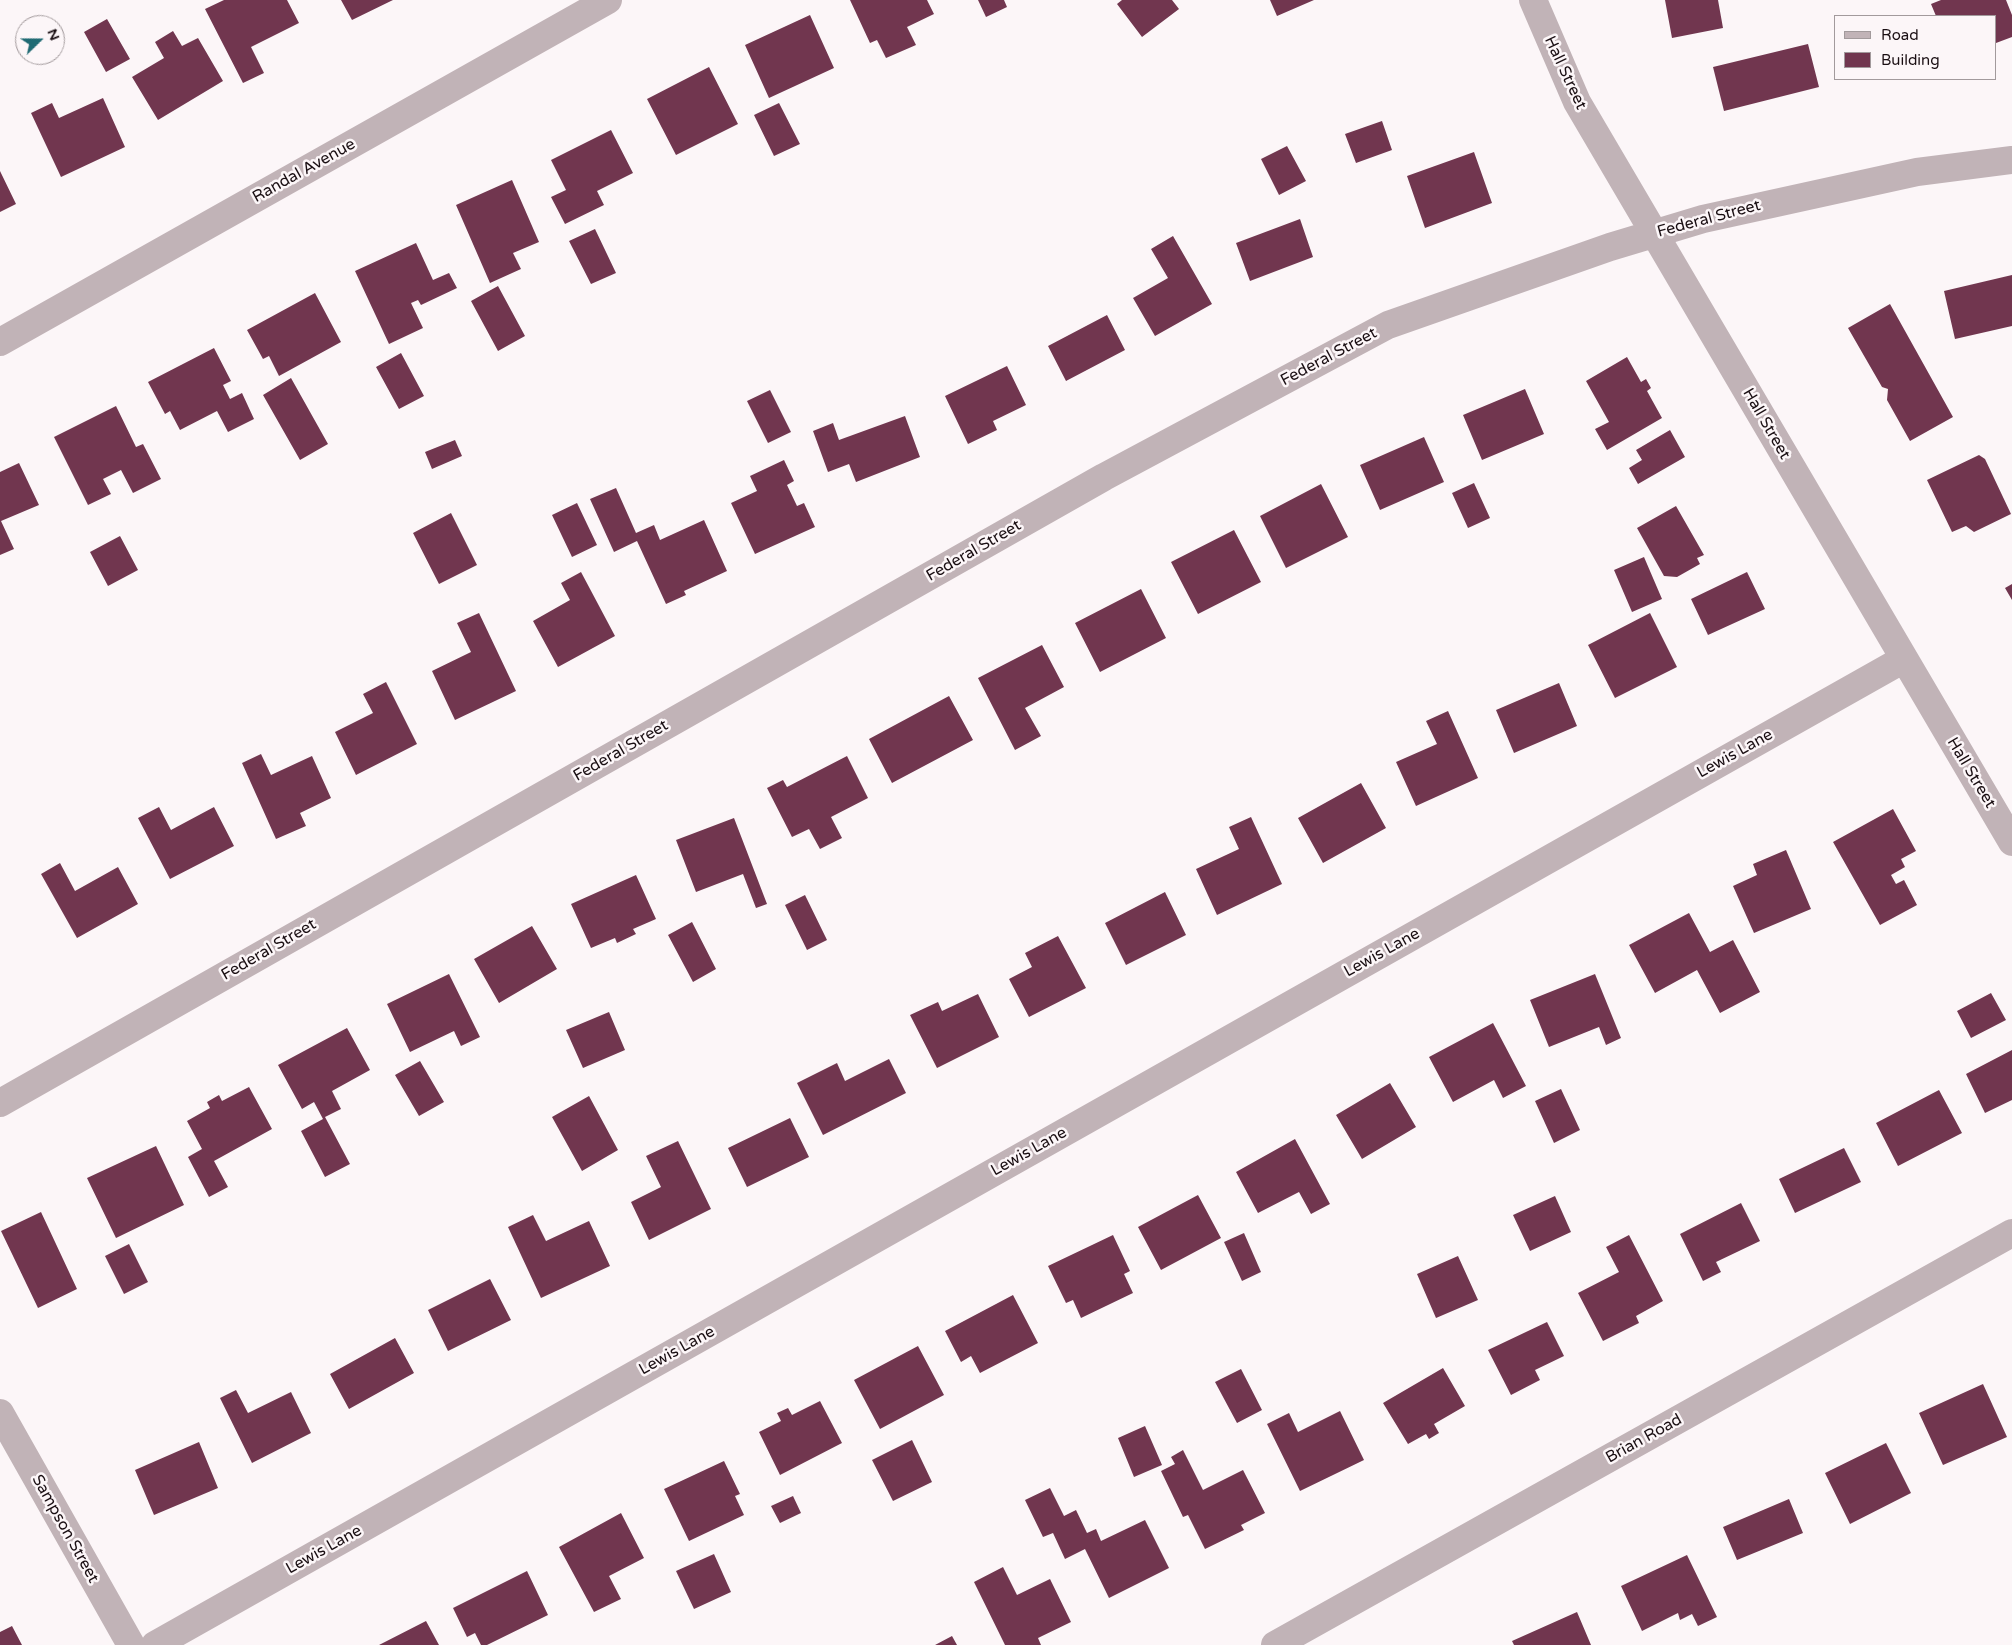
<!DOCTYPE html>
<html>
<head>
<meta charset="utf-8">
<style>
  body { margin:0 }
  #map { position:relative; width:2012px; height:1645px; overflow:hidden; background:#fcf6f8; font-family:"Varela Round",sans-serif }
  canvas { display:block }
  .legend { position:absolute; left:1834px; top:15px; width:162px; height:65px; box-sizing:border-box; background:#fcf6f8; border:1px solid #a29a9c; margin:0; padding:6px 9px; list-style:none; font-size:15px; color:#1a0f13 }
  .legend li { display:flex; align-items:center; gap:10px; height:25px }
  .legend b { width:25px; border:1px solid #a29a9c }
  .north { position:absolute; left:15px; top:15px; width:50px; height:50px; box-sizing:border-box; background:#fcf6f8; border:1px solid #a29a9c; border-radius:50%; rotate:68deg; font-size:14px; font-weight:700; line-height:20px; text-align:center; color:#1a0f13 }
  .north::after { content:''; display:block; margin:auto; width:18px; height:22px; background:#1f6a73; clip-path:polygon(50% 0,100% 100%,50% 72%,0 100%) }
</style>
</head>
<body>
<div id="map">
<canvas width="2012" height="1645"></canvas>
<ul class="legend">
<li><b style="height:6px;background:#c1b3b7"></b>Road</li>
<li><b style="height:14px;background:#71364f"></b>Building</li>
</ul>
<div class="north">N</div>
</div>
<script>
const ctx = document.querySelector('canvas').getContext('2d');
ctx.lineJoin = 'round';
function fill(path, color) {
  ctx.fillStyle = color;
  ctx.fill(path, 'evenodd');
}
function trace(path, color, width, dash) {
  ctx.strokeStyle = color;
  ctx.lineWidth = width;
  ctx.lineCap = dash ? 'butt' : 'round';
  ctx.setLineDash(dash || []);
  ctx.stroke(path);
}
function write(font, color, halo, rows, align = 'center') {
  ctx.font = font + ' "Varela Round",sans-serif';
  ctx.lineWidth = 5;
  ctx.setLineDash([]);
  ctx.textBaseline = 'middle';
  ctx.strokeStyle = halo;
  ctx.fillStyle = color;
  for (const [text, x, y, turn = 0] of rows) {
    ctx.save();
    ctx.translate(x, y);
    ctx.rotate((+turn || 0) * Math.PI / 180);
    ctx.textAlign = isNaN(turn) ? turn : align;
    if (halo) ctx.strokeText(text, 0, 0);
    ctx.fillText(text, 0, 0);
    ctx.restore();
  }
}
const building = new Path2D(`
  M224,0h63l12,23 -48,24 13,26 -21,10 -38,-74z
  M341,0h52l-41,20z
  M850,0h77l7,14 -27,13 9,18 -30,13 -9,-18 -7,3z
  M978,0h26l3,7 -21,10z
  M1122,0h50l7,9 -37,28 -25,-33z
  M1270,0h44l-37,16z
  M1665,0h53l5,28 -51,10z
  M1941,0h65l6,15v22l-16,6v-27h-60l-5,-12z
  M810,15l24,53 -65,30 -24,-53z
  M107,19l23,40 -24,13 -22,-40z
  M173,31l9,15 16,-8 25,43 -65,39 -26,-43 32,-19 -9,-16z
  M1808,44l11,43 -95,24 -11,-44z
  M709,67l29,57 -62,31 -29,-56z
  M103,98l22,49 -64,30 -30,-64 21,-10 7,15z
  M779,103l21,41 -26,12 -20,-41z
  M1382,121l10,29 -36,13 -11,-29z
  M611,130l22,43 -36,18 7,14 -39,19 -14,-27 15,-7 -15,-30z
  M1287,146l19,35 -27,14 -18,-36z
  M1474,152l18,51 -67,25 -18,-52z
  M0,171l16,33 -16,8z
  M512,180l27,62 -26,11 8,16 -31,14 -34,-78z
  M1300,219l13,38 -63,24 -14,-38z
  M595,229l21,44 -25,11 -22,-43z
  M1173,236l39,68 -57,32 -22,-38 35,-20 -17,-29z
  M416,243l17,37 16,-7 8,15 -36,17 -3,-5 -7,3 12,25 -34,16 -34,-73z
  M2012,275v51l-57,13 -11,-48z
  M498,286l27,50 -27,15 -27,-50z
  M315,293l26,49 -62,34 -10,-20 -6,3 -16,-29z
  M1890,304l63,113 -43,24 -23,-41 1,-11 -6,-2 -34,-59z
  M1107,315l18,35 -59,31 -18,-35z
  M214,348l17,33 -8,4 7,14 12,-6 12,26 -26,13 -11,-21 -37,19 -10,-19 -5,3 -17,-32z
  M401,353l23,43 -25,13 -23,-42z
  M1627,357l14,25 5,-3 5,9 -4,3 15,27 -55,32 -12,-21 14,-7 -23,-41z
  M1007,366l19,39 -33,16 4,9 -29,14 -23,-48z
  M291,378l37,66 -28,16 -37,-65z
  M1525,389l19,45 -62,26 -19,-45z
  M770,390l21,42 -23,11 -21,-42z
  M116,406l20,41 7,-3 18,35 -28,14 -12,-23 -18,9 8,15 -23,11 -34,-68z
  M905,416l15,41 -64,25 -7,-18 -21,8 -15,-41 20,-8 6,17z
  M1670,430l15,27 -47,27 -9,-16 13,-8 -6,-10z
  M1424,437l20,45 -64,28 -20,-45z
  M455,440l7,16 -30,13 -7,-17z
  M1979,455l6,4 26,55 -37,18 -8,-6 -14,6 -25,-52z
  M784,460l10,21 -7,4 10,21 7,-3 11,24 -60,27 -24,-51 26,-12 -7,-15z
  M19,463l20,42 -38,16 13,28 -14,6v-83z
  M1474,483l16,35 -22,10 -16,-35z
  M1321,484l27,53 -62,31 -26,-52z
  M616,488l20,45 18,-8 6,15 44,-20 23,51 -43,20 2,4 -20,9 -29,-63 -23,11 -24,-53z
  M577,503l20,42 -25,12 -20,-42z
  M1676,506l28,49 -7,3 3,6 -23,13 -13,-1 -27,-48z
  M451,513l26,52 -38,19 -26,-51z
  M1234,530l27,52 -63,32 -27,-52z
  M120,536l18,34 -30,16 -18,-34z
  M1644,557l18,42 -30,13 -18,-42z
  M581,572l34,64 -57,31 -25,-46 37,-21 -9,-17z
  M1747,572l18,37 -57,26 -17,-36z
  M2012,584v16l-7,-12z
  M1141,589l25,49 -66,34 -25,-49z
  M479,613l37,78 -61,29 -23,-49 39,-19 -14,-29z
  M1650,613l27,54 -62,31 -27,-53z
  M1042,645l22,42 -39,21 16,28 -26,14 -37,-72z
  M386,682l31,62 -61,31 -21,-43 38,-19 -10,-19z
  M1559,683l18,43 -63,27 -18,-43z
  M949,696l24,44 -81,43 -23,-44z
  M1448,711l30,67 -62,28 -20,-44 41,-18 -11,-23z
  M261,754l10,21 41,-19 19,42 -31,15 6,13 -30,13 -34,-76z
  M847,756l21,42 -37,19 11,21 -22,11 -11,-20 -17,8 -25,-49 16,-8 4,7z
  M1361,783l25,45 -63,35 -25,-45z
  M159,807l12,23 43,-23 20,39 -64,33 -32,-61z
  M1893,809l23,42 -15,8 4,8 -14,8 5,9 8,-4 13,25 -37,20 -47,-83z
  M1251,817l31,67 -65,31 -21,-46 43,-20 -10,-22z
  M734,818l33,86 -11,4 -13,-34 -47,18 -20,-52z
  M1786,850l25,59 -57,24 -21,-47 24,-11 -4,-11z
  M60,863l15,28 43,-24 20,37 -61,34 -36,-64z
  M636,875l20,44 -23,10 3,5 -19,9 -2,-5 -24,10 -20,-44z
  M1165,892l21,43 -60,30 -21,-42z
  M805,895l22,45 -20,10 -22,-45z
  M1689,913l21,39 23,-12 27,52 -40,21 -23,-43 -42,23 -26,-48z
  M692,922l24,47 -23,13 -25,-47z
  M532,926l25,43 -58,34 -25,-44z
  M1058,936l28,52 -57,29 -20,-38 23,-12 -7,-14z
  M449,974l31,63 -19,9 -7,-15 -44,21 -23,-48z
  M1595,974l26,64 -15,7 -7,-18 -50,20 -19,-47z
  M1991,993l15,27 -35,18 -14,-27z
  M978,994l21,43 -62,31 -27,-53 28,-13 4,9z
  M609,1012l16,38 -42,18 -17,-38z
  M1493,1023l33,63 -23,12 -9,-18 -41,22 -24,-45z
  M347,1028l23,42 -38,21 9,18 -16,8 25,47 -25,13 -24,-46 22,-12 -9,-17 -12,7 -24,-44z
  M2012,1050v50l-27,13 -19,-39z
  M889,1059l17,34 -83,42 -26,-52 40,-20 8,18z
  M420,1061l24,41 -25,14 -24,-41z
  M1390,1083l26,44 -54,32 -26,-44z
  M249,1087l23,42 -58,32 14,26 -19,10 -21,-40 14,-8 -15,-28 23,-13 -3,-6 12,-7 3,6z
  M1561,1089l19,41 -26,13 -19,-42z
  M1939,1090l23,43 -64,33 -22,-43z
  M589,1096l29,54 -36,21 -30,-54z
  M790,1118l19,39 -62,30 -19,-39z
  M1295,1139l35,65 -19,10 -12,-22 -41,21 -22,-41z
  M678,1141l33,68 -62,31 -18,-38 30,-15 -15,-31z
  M156,1146l28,59 -68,33 -29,-60z
  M1844,1148l17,34 -66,31 -16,-34z
  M1198,1195l23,43 -60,32 -23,-43z
  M1555,1196l16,36 -41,19 -17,-36z
  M1741,1203l19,38 -44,21 5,10 -18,9 -23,-47z
  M41,1212l36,77 -39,19 -37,-77z
  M533,1215l13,26 43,-20 21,45 -69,32 -33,-71z
  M1244,1233l17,39 -19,9 -18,-39z
  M1113,1235l17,36 -6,3 9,19 -52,25 -8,-18 -7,3 -18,-37z
  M1629,1235l34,66 -27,15 3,7 -36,18 -25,-48 41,-21 -13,-25z
  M129,1244l19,38 -24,12 -19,-38z
  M1458,1256l20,44 -42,18 -19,-44z
  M490,1279l21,41 -63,31 -20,-41z
  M1013,1295l25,48 -58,30 -9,-17 -10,6 -16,-31z
  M1547,1322l17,34 -29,14 5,10 -29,15 -23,-45z
  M395,1338l19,35 -65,36 -19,-35z
  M918,1346l26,49 -64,34 -26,-49z
  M1443,1368l22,38 -31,18 5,9 -10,6 -3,-5 -18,10 -25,-41z
  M1241,1369l21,41 -25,13 -22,-41z
  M1983,1384l24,53 -64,28 -24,-52z
  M236,1390l12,23 43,-21 20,41 -59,30 -32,-65z
  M820,1401l22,42 -62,32 -21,-43 22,-11 -4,-8 11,-5 4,7z
  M1340,1411l24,49 -64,31 -33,-67 22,-11 9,19z
  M1145,1426l17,39 -28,12 -16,-39z
  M912,1440l20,42 -39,19 -21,-41z
  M199,1442l19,46 -64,27 -19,-45z
  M1886,1443l25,50 -61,31 -25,-51z
  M1183,1450l20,40 40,-20 22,43 -24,12 3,5 -39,19 -17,-34 -5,2 -22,-46 14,-7 -4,-7z
  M724,1461l16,33 -5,2 9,19 -55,26 -25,-52z
  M1050,1488l14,28 12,-6 11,23 9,-4 5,12 44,-21 24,48 -60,30 -24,-49 -20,10 -12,-26 -10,4 -18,-37z
  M793,1496l8,17 -21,10 -9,-17z
  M1789,1499l14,34 -66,27 -14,-33z
  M621,1513l23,45 -35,18 12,23 -27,13 -35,-65z
  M714,1554l17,38 -37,17 -18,-38z
  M1687,1555l30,62 -19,9 -6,-12 -12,6 -2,-7 -36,18 -21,-45z
  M1003,1567l14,28 33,-16 21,43 -33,16 3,7h-36l-31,-63z
  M527,1571l21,44 -61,30h-6l-6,-12 -8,4 -14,-29z
  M1577,1612l14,33h-77l-2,-4z
  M426,1621l13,24h-60z
  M12,1626l10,19h-22v-13z
  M952,1636l5,9h-22z`);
const minor = new Path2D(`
  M1533,0l44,102 435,740
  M0,342l608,-342
  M0,1103l1104,-626 284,-152 222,-78 93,-28 214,-47 95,-12
  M0,1413l131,232
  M155,1645l1749,-986
  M1275,1645l737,-412`);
const streetNames = [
  ["Hall Street",1565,73,65],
  ["Randal Avenue",304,171,-29],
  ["Federal Street",1709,219,-15],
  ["Federal Street",1329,357,-28],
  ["Hall Street",1766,424,60],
  ["Federal Street",974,551,-30],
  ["Federal Street",621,751,-30],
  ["Lewis Lane",1735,754,-29],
  ["Hall Street",1971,773,59],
  ["Federal Street",269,950,-30],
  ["Lewis Lane",1382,953,-29],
  ["Lewis Lane",1029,1152,-29],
  ["Lewis Lane",677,1351,-29],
  ["Brian Road",1644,1439,-29],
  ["Sampson Street",65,1529,61],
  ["Lewis Lane",324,1550,-29]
];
fill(building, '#71364f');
trace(minor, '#c1b3b7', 28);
write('16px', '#1a0f13', '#fcf6f8', streetNames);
</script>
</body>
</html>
